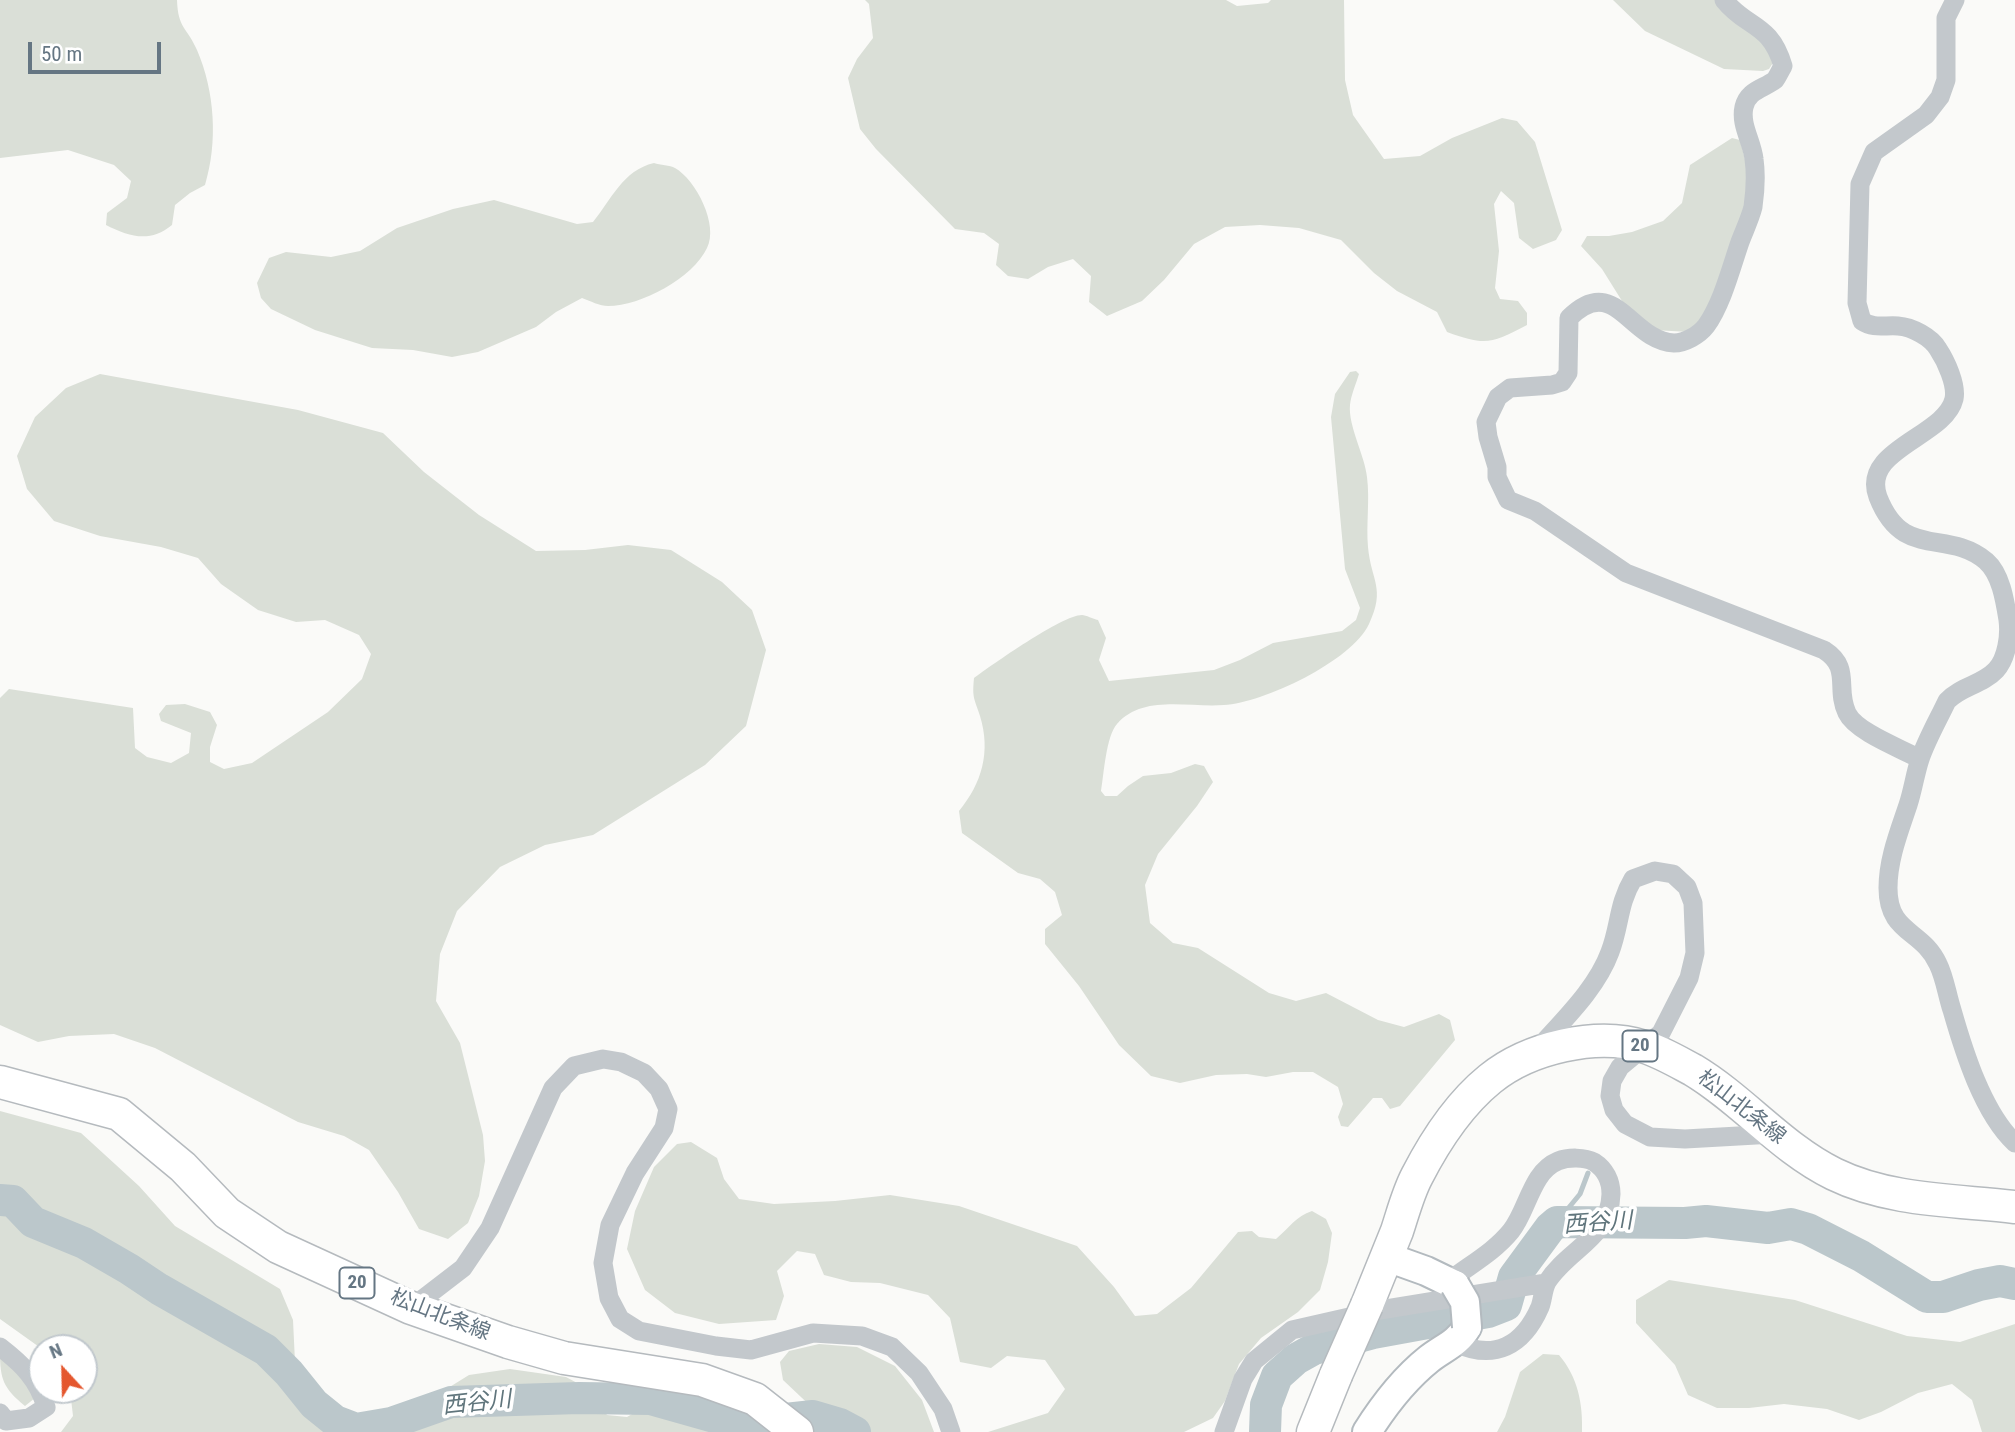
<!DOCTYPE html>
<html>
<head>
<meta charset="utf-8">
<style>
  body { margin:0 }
  #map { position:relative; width:2015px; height:1432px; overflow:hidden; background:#fafaf8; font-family:"Roboto Condensed",sans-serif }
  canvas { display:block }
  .north { position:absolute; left:28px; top:1334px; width:70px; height:70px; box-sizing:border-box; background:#fff; border:2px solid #c1c8cd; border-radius:50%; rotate:338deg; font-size:19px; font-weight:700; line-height:28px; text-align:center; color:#657683 }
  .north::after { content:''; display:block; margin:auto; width:24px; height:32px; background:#e4572e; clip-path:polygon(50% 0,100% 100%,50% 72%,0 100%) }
  .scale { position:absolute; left:28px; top:42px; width:133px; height:32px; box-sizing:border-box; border:4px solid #657683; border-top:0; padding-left:9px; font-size:21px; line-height:24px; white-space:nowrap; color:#657683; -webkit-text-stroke:5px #fff; paint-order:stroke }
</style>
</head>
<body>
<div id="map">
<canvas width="2015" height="1432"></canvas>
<div class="north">N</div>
<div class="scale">50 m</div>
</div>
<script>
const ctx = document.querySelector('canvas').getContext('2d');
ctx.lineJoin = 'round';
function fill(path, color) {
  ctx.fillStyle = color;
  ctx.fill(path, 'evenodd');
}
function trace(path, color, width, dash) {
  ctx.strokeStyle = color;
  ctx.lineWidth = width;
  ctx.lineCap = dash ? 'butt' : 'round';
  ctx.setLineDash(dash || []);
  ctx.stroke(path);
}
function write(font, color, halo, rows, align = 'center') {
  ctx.font = font + ' "Roboto Condensed","Noto Sans JP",sans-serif';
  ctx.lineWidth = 7;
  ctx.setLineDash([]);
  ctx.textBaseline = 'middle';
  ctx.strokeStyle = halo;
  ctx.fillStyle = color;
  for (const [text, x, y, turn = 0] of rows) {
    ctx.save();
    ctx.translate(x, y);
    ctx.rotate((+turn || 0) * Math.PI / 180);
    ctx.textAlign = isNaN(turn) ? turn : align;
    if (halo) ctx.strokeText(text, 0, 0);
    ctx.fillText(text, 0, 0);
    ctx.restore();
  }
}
const green = new Path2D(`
  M0,0h177c1,29 10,27 20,50 18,42 21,92 8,135l-15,8 -15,12 -3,20c-22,18 -42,12 -66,0l1,-12 20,-15 4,-17 -17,-16 -46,-15 -68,8z
  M865,0h361l11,6 31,-3 3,-3h73l1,80 8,35 31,44 36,-3 32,-18 50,-20 15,3 18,21 27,88 -6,10 -23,9 -14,-11 -5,-35 -13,-12 -7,13 5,47 -4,37 5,11 18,2 9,12v12c-36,19 -41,21 -80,7l-10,-20 -40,-21 -23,-18 -33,-33 -42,-12 -39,-3 -35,2 -31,17 -30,36 -22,21 -35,15 -18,-14 2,-26 -18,-17 -25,8 -20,12 -20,-3 -12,-11 3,-21 -15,-11 -29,-4 -79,-80 -16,-20 -12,-51 9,-19 16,-21 -4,-34z
  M1613,0h107l58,55 -9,14 -6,2 -39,-2 -79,-38z
  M1732,138l8,2 11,43 -36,121 -26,28 -35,-2 -32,-29 -20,-32 -21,-23 6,-10h22l23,-4 31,-11 19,-18 8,-38z
  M654,163c6,2 16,2 21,5 21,12 44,57 32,80 -14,30 -66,58 -99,58 -8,0 -18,-5 -26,-8l-26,14 -20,15 -58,25 -26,5 -39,-7 -41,-2 -57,-18 -44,-21 -10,-11 -4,-15 12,-25 17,-6 45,5 29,-6 37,-23 56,-19 41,-9 83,24 16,-2c18,-22 30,-52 61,-59z
  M1356,371l3,3c-3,10 -8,21 -9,31 -2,21 15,51 17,72 3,23 -1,47 1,70 3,34 18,41 1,77 -17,37 -106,79 -145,81 -35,3 -81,-11 -107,19 -11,12 -13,50 -16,67l4,5h12l11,-10 15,-10 28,-3 24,-9 9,2 9,16 -16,24 -39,48 -13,31 5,38 23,20 25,5 71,45 27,8 30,-8 52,27 26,7 35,-13 11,6 5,20 -55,66 -10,3 -8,-11h-9l-25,29 -7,-1 -3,-9 5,-13 -5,-17 -25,-15h-20l-27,5 -19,-3 -31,1 -36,8 -29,-7 -32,-31 -40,-59 -34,-42v-15l17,-14 -7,-23 -15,-13 -22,-6 -56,-40 -3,-22c23,-28 32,-59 21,-95 -6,-18 -8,-18 -6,-38 18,-13 88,-63 108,-63 4,0 11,4 16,5l8,18 -7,22 10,21 105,-11 26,-10 33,-17 69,-12 14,-11 4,-12 -15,-39 -14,-152 4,-23 15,-22z
  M100,374l198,36 85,23 41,39 55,43 57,36 49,-1 43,-5 43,5 51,32 30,28 14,40 -20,76 -41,39 -112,70 -48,10 -45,22 -43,44 -17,43 -4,47 24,42 23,92 2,26 -6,35 -11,27 -20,16 -29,-10 -21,-37 -29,-42 -25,-14 -46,-14 -143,-74 -41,-14 -45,2 -31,6 -38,-17v-327l9,-9 124,19 2,40 12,9 24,6 18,-10 2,-20 -30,-12 -2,-7 7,-9 19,-1 25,8 7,13 -7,22v15l14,7 28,-6 76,-51 34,-33 9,-25 -12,-19 -34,-15 -29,2 -38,-12 -37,-26 -23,-26 -37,-11 -61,-11 -46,-15 -27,-32 -10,-33 18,-39 31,-29z
  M0,1111l81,22 58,53 36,40 105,63 13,31 2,42 25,36 42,25 49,-12 58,-36 41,-6 56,8 26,14 15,24 20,2 33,-19 60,10 42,24h-701l12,-16 -3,-26h14v-42l-42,1 -42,-30z
  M691,1142l26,16 7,21 15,20 35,5 61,-3 55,-6 69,11 118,40 37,41 21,29 22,-2 34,-26 47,-56 14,-1 7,6 17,2c13,-11 20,-23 36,-28l14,8 6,14 -4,29 -8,28 -22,22 -37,26 -22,26 -14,37 -12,17 -29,14h-196l60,-19 17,-24 -20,-29 -38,-4 -16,12 -31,-6 -10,-44 -22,-23 -48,-12 -29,-1 -27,-7 -9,-21 -18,-3 -20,20 7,25 -8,24 -57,4 -44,-11 -30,-23 -18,-41 8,-38 19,-44 23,-23z
  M1669,1280l126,20 112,36 53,6 55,-18v108h-33l-10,-32 -20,-16 -34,9 -37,19 -22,8 -32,-11 -43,-5 -35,4h-32l-29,-13 -13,-30 -39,-42v-23z
  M819,1344l38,3 38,19 27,34 12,32h-96l-55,-52 -3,-18 9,-11z
  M0,1352l20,15 15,31 -10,8c-22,-18 -25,-27 -25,-54z
  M1543,1354l16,1c19,22 24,49 23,77h-85l8,-15 15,-45z`);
const stream = new Path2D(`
  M1557,1222l23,-28 8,-21`);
const river = new Path2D(`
  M0,1200l13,1 20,21 51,21 45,26 30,20 107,61 23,23 25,31 21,17 21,8 35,-6 60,-21 128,-4 72,1 88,25 74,-8 27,8 15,8
  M1265,1432l1,-27 11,-29 19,-17 18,-10 59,-16 115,-21 18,-7 8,-28 36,-49 7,-6 128,1 21,-2 62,7 23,-4 17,5 53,27 66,41h16l36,-12 21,-4 15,3`);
const minor = new Path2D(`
  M1724,0c23,29 46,22 59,66 -3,5 -5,10 -8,14 -12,9 -27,10 -31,27 -4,18 8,34 10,52 2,14 1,34 -1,48 -3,12 -9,24 -13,35 -9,26 -18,62 -34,84 -7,9 -21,17 -32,17 -44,-2 -59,-71 -105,-25l-1,55 -6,9 -10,3 -42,3 -12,9 -12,25 2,15 9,30v10l11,23 27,11 91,62 198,77c28,18 11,38 23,63 9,19 55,36 73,46
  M1955,0l-9,18v62l-6,17 -14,18 -52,37 -14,32 -3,119 5,18c12,8 22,4 36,5 14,1 33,11 40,23 8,12 19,36 16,50 -9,38 -94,50 -76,98 25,64 68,31 108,64 15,13 19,40 22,59 2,15 -1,38 -12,50 -14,15 -35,16 -49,31 -9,19 -20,38 -27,58 -5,15 -7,31 -12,46 -9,27 -20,54 -20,83 0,46 34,41 50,76 7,14 9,31 14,46 12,42 31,103 63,133
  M1535,1052c27,-31 61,-62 75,-100 10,-26 8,-48 23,-73l22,-8 18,3 14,13 6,16 2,50 -6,25 -28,55 -41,34 -8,14 -2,15 4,14 11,14 25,13 35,2 89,-5
  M1449,1281c22,-17 45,-29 62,-50 17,-21 20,-59 47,-70 10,-4 27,-4 36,1 11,7 17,19 17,32 -1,44 -43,55 -64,88 -4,7 -4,17 -7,25 -17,39 -45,54 -85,36
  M411,1308l52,-40 27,-40 63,-140 21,-22 29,-7 18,3 23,11 15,16 9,20 -4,19 -29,45 -25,52 -7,38 6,35 11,21 19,12 77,15 35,4 62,-17 49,3 30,11 27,26 24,36 8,23
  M0,1347c22,17 38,32 46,60l-17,11 -23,3 -6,-8
  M1224,1432l19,-53 11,-18 38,-31 88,-20 166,-27`);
const secondary = new Path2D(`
  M1387,1257l39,14 29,14
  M1367,1432c17,-27 37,-53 62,-73 14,-11 29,-16 38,-32`);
const primary = new Path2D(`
  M0,1082l119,32 64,53 44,46 51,34 133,61 97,34 56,16 138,22 53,19 42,33
  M1367,1305c10,-25 20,-49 30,-74 6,-18 11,-38 20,-55 18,-35 41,-71 73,-97 38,-31 107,-48 155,-32 16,5 33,15 48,23 50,30 88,78 141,104 55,27 120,26 181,33
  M1313,1432l23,-57`);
const secondaryBridge = new Path2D(`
  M1455,1285l10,17 2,25`);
const primaryBridge = new Path2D(`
  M1336,1375l31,-70`);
const shields = [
  [1640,1046,35],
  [357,1283,35]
];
const shieldNames = [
  ["20",1640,1046],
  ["20",357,1283]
];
const streetNames = [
  ["松山北条線",1741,1108,38],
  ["松山北条線",440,1316,21]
];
const waterNames = [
  ["西谷川",1598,1224,-4],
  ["西谷川",477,1404,-6]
];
fill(green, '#dadfd7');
trace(stream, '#bbc7cb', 5);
trace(river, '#bbc7cb', 32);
trace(secondary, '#b3babf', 32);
trace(primary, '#b5babe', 35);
trace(minor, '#c3c8cc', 19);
trace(secondary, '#fff', 28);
trace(primary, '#fff', 32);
trace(secondaryBridge, '#b3babf', 32, []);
trace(primaryBridge, '#b5babe', 35, []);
trace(secondaryBridge, '#fff', 28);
trace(primaryBridge, '#fff', 32);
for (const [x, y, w] of shields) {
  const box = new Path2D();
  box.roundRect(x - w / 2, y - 15.5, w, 31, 5);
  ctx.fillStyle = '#fff';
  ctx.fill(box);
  trace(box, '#657683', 2);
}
write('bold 19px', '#657683', null, shieldNames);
write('21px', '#657683', '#fff', streetNames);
write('italic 23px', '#60757c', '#fff', waterNames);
</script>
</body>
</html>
